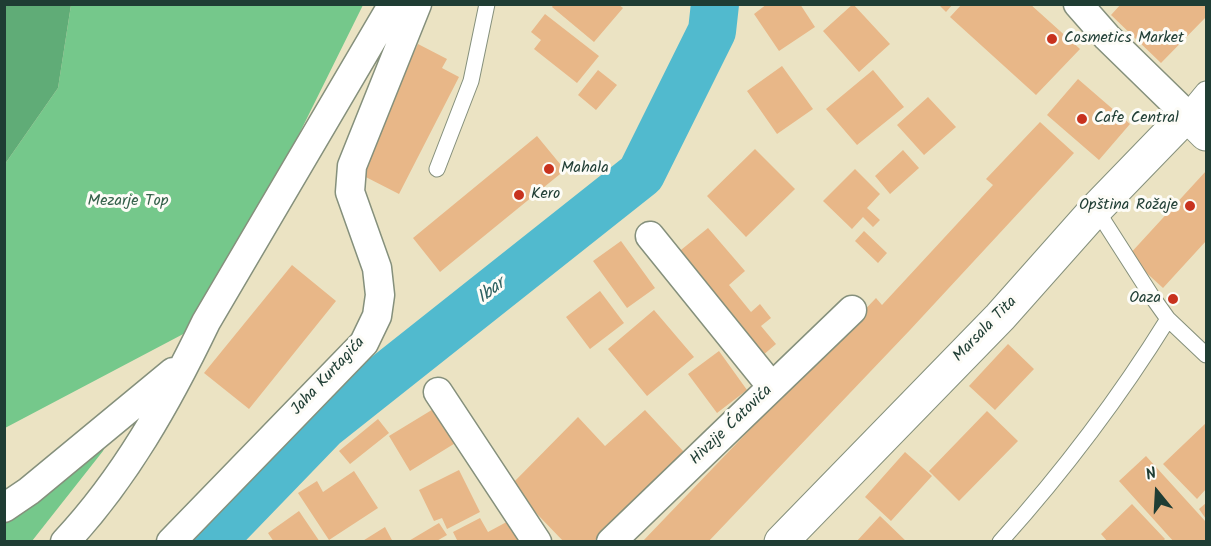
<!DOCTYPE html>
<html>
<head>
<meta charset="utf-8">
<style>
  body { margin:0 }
  #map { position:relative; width:1211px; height:546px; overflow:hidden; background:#ebe3c3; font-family:Kalam,sans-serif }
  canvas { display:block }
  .frame { position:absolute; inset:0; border:6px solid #1f3d34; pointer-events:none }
  .north { position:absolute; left:1127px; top:462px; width:60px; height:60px; -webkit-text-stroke:4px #fdfcf7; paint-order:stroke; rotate:342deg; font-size:16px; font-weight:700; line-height:24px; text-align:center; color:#1f3d34 }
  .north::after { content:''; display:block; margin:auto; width:21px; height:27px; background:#1f3d34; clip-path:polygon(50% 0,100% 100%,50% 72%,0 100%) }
</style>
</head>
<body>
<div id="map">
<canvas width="1211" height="546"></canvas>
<div class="frame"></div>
<div class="north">N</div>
</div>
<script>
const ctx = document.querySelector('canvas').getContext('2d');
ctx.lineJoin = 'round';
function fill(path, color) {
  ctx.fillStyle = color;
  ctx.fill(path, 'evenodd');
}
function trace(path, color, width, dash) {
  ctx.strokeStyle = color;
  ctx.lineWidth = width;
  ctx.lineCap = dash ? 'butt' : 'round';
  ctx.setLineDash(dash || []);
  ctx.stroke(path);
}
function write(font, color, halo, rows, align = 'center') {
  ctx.font = font + ' Kalam,sans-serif';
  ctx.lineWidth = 6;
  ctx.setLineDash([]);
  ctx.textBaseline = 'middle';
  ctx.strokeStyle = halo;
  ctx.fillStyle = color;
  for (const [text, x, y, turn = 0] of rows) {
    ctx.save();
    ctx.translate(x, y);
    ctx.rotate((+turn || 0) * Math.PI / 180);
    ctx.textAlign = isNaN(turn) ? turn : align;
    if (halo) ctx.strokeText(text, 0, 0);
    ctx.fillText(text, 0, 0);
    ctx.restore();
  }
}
const green = new Path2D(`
  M71,5h292l-157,317 -201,106v-264l53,-76z
  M124,400l-21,51 -71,90 -27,1v-51z`);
const forest = new Path2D(`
  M5,4l66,1 -13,83 -53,76z`);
const river = new Path2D(`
  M211,542l112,-116 318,-252 71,-143 3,-27`);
const building = new Path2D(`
  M554,4h64l5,4 -29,34 -42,-35z
  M767,4h33l15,23 -36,24 -25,-37z
  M853,4l37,40 -31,28 -36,-41z
  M938,4h15l-7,8z
  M962,4h68l50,45 -44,46 -86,-78z
  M1121,4h85v13l-45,46 -50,-48z
  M545,14l54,42 -22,27 -43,-34 7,-9 -10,-8z
  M418,44l29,15 -5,9 17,9 -60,117 -45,-23z
  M782,66l31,43 -36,25 -30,-43z
  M598,70l19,15 -21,25 -18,-15z
  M873,70l31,37 -47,38 -31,-36z
  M1078,79l52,45 -31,36 -52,-45z
  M928,97l28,30 -32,28 -27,-30z
  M1040,122l34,31 -164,177 -202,212h-66l234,-244 6,7 111,-120 -7,-6z
  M537,136l28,34 -125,102 -27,-34z
  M755,149l40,40 -49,48 -39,-41z
  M903,150l16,18 -29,26 -15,-18z
  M855,169l25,25 -13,14 13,12 -7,7 -10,-10 -11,12 -29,-28z
  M1206,171v70l-43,47 -35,-32z
  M708,228l37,43 -16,14 22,27 9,-8 11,14 -10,8 15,18 -14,12 -86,-102z
  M864,231l23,22 -9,10 -23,-22z
  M621,241l34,47 -28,20 -34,-47z
  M292,265l44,36 -87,108 -45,-36z
  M600,291l24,32 -34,26 -24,-32z
  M654,310l40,47 -47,39 -39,-47z
  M1008,344l26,25 -39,41 -26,-24z
  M719,351l28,39 -30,23 -29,-39z
  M435,408l22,34 -47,29 -21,-35z
  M645,410l39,42 -91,90h-29l-54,-56 68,-69 27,29z
  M987,411l31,30 -59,60 -30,-30z
  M378,419l11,14 -39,31 -11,-13z
  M1206,423v66l-9,10 -34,-35z
  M905,452l27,24 -41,45 -26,-24z
  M1146,456l60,66v20h-32l-55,-61z
  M459,470l21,42 -33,17 -5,-11 -8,3 -15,-31z
  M354,471l24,37 -49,32 -31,-47 19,-12 6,11z
  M1206,503v16l-7,-10z
  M1132,504l33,35 -3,3h-54l-7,-8z
  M299,511l21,31h-46l-6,-9z
  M880,516l27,26h-51z
  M480,518l8,14 26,-14 12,24h-68l-5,-10z
  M439,523l8,12 -12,7h-28z
  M385,527l8,15h-32z`);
const service = new Path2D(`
  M437,169l34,-88 16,-77
  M1096,209l57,89 15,21 38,36
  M1000,542c63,-70 119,-144 168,-223`);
const pedestrian = new Path2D(`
  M1187,115l19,-23`);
const minor = new Path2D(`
  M1078,4l29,33 80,78
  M650,236l122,151
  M438,392l99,150
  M4,508l25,-17 144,-119
  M65,542c60,-64 103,-141 141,-220l187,-318
  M171,542l193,-199 13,-27 3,-21 -3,-27 -27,-76 2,-26 65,-162
  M611,542l241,-232`);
const tertiary = new Path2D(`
  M781,542l219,-225 96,-108 91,-94 19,19`);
const markers = [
  [1052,39,6,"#c8321e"],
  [1082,119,6,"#c8321e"],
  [549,169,6,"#c8321e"],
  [519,195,6,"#c8321e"],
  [1190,206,6,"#c8321e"],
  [1173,299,6,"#c8321e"]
];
const poiNames = [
  ["Cosmetics Market",1064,39],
  ["Cafe Central",1094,119],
  ["Mahala",561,169],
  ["Kero",531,195],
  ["Opština Rožaje",1178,206,"right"],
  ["Oaza",1161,299,"right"]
];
const parkNames = [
  ["Mezarje Top",128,202]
];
const streetNames = [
  ["Marsala Tita",986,330,-46],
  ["Jaha Kurtagića",329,377,-47],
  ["Hivzije Ćatovića",732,426,-44]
];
const waterNames = [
  ["Ibar",492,292,-38]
];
fill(green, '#75c88b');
fill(forest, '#60ac77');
trace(river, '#51bace', 48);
fill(building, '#e8b788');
trace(service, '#85907c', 17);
trace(pedestrian, '#85907c', 23);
trace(minor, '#85907c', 31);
trace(tertiary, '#85907c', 35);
trace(service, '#fff', 15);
trace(pedestrian, '#fff', 21);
trace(minor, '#fff', 28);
trace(tertiary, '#fff', 33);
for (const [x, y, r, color] of markers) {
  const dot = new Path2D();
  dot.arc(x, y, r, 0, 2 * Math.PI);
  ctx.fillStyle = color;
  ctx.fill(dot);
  trace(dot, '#fdfcf7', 2);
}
write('16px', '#1f3d34', '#fdfcf7', poiNames, 'left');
write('16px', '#34604a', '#fdfcf7', parkNames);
write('16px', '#1f3d34', '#fdfcf7', streetNames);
write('italic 18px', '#2e6262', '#fdfcf7', waterNames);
</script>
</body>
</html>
